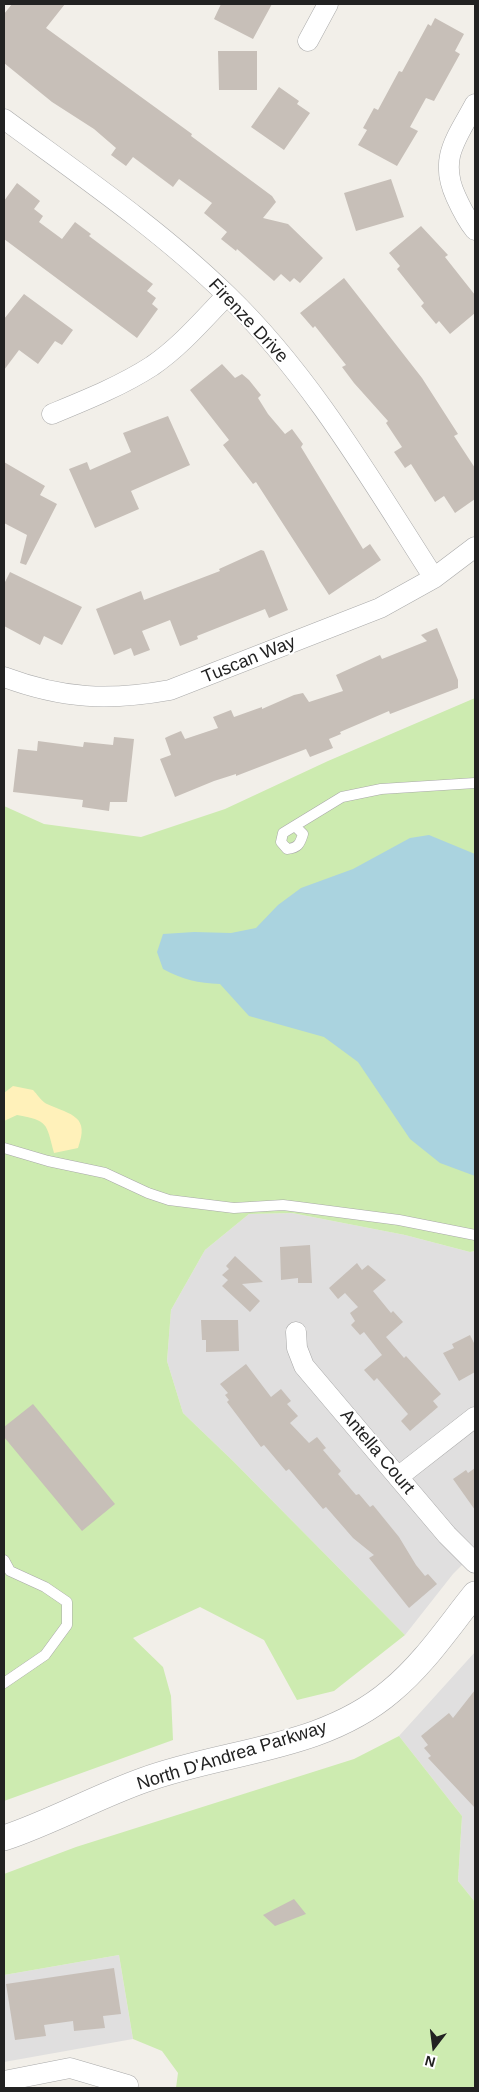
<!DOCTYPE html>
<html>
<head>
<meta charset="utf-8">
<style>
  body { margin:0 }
  #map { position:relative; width:479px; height:2092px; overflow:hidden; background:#f2efe9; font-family:Helvetica,sans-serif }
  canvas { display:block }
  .frame { position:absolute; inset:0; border:5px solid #222; pointer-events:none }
  .north { position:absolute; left:409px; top:2022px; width:50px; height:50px; -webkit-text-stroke:4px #fff; paint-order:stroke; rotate:195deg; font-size:14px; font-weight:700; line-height:20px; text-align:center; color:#222 }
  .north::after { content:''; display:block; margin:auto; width:18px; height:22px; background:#222; clip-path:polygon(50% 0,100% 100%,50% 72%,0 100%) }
</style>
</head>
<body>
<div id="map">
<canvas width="479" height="2092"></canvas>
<div class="frame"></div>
<div class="north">N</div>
</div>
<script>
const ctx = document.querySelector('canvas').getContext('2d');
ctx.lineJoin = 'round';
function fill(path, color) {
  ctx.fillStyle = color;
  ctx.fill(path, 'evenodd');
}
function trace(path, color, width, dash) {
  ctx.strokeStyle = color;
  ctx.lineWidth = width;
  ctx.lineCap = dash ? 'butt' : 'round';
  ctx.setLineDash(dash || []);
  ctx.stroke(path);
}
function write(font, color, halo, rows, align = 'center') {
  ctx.font = font + ' Helvetica,sans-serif';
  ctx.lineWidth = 4.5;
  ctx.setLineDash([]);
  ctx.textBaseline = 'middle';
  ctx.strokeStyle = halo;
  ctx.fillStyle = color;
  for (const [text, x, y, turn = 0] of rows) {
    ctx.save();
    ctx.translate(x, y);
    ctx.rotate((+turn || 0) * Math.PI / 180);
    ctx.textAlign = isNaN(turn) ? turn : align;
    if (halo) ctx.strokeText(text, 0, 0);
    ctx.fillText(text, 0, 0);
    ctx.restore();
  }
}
const residential = new Path2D(`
  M292,1213l113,22 65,17 5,-1v301l-22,22 -48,61 -172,-174 -50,-48 -16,-52 4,-51 34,-60 44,-36z
  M475,1652v250l-17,-21 4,-65 -63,-80z
  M119,1955l14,84 -129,23v-87z`);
const grass = new Path2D(`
  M475,698v553l-5,1 -65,-17 -113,-22 -43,1 -44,36 -34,60 -4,51 16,52 50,48 172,174 -71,56 -37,9 -33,-60 -64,-33 -67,31 30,29 8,29 2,44 -169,61v-995l40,18 97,13 84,-28 103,-48z
  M399,1736l63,80 -4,65 17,21v186h-299l2,-15 -16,-22 -29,-12 -14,-84 -115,20v-101l72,-27 278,-88z`);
const sand = new Path2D(`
  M13,1086l20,4c4,4 9,12 14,14 25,11 43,12 31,44l-24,5c-8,-31 -6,-32 -37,-38l-13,6v-28z`);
const water = new Path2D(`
  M429,835l46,19v322l-35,-13 -30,-24 -52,-77 -34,-25 -75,-21 -29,-32c-22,-1 -37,-4 -57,-15l-6,-17 6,-18 31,-2 37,1 25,-5 22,-23 23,-17 52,-19 57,-31z`);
const building = new Path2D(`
  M12,4h53l-19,24 146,106 -1,2 81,60 4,6 -13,16 25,6 35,34 -23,25 -6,-5 -4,4 -9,-8 -7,7 -37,-32 -1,2 -15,-12 6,-7 -23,-19 8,-10 -33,-24 -6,8 -40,-30 -7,9 -15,-11 5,-7 -22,-19 -42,-27 -48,-39v-49z
  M221,4h51l-19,35 -39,-20z
  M435,18l29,16 -9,17 5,3 -26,47 -8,-3 -16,29 8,4 -21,35 -39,-21 9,-15 -4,-2 11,-20 4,2 21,-39 3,1 26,-48 3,2z
  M218,51h39v39h-38z
  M279,87l20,14 -2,3 13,9 -26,37 -33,-23z
  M391,179l13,38 -48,14 -12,-38z
  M17,183l23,18 -6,8 9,7 -4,6 23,17 13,-17 16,12 -2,2 64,48 -6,7 9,7 -4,6 6,5 -21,29 -133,-99v-38z
  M421,226l27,29 -3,2 30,38v18l-25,21 -11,-13 -3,3 -15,-18 3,-3 -27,-34 3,-3 -11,-13z
  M344,278l78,100 36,56 -4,2 21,32v31l-20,14 -11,-17 -9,6 -24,-38 -6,4 -11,-16 8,-5 -16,-24 2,-2 -34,-38 -12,-16 4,-2 -31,-39 -2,2 -13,-15z
  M24,294l49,36 -11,15 -7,-4 -17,23 -19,-14 -15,20v-51z
  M222,364l13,14 7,-4 7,6 12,15 -3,3 10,16 17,20 7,-5 11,15 -2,3 62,102 7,-5 11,16 -52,35 -73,-113 -3,2 -30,-39 6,-5 -39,-50z
  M168,416l22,49 -59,26 8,18 -44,19 -26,-59 18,-7 3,8 41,-18 -8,-19z
  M4,462l41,24 -5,9 17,9 -31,61 -6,-2 7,-28 -23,-12z
  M261,550l3,1 24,59 -19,8 -4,-9 -68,27 1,3 -18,7 -10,-26 -28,11 8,19 -16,6 -3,-8 -17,7 -18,-46 45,-18 3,9 76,-29 -1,-2z
  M10,572l72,35 -20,38 -18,-9 -4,9 -36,-19v-42z
  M437,628l21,52v8l-68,26 -1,-3 -49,21 1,2 -12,5 4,9 -23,9 -4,-8 -70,27v-2l-22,7 -39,16 -15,-38 11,-4 -6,-17 4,-2 12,-5 4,8 33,-11 -5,-11 18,-7 3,7 28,-10v2l32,-14 9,-2 6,9 34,-11 -7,-16 44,-20 2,4 45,-18 -6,-6z
  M114,737l20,2 -7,63h-17l-1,9 -27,-4 1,-7 -70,-8 5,-43 19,2 1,-10 45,6 1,-5 29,3z
  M310,1245l2,38h-14v-5l-17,2 -1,-33z
  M235,1256l28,26 -21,2 18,17 -10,11 -28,-26 6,-6 -6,-5 7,-6 -3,-3z
  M357,1263l5,7 6,-5 18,15 -13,11 18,22 2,-2 10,11 -17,15 18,21 2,-2 35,38 -8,7 5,6 -28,24 -9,-10 7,-7 -31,-36 -3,3 -10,-11 18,-15 -18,-23 -4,3 -9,-10 4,-4 -5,-8 8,-6 -13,-14 -7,6 -9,-11z
  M201,1320h37l1,31 -33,1v-12h-4z
  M470,1335l5,10v27l-16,9 -16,-28 11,-5 -2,-4z
  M246,1364l25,33 10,-8 10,12 -4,3 11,12 -8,7 19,20 8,-6 9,11 -3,2 18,21 -3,3 18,21 3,-1 11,13 3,-2 26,32 17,28 9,11 3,-2 9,10 -28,24 -40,-50 5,-3 -21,-17 -27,-31 -3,2 -34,-40 -3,2 -22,-26 -3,2 -34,-45 2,-2 -4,-5 3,-2 -8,-9z
  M33,1404l82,100 -33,27 -78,-94v-10z
  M475,1468v42l-22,-31 13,-9 2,3z
  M475,1690v118l-47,-50 3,-2 -7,-8 4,-3 -7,-9 28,-23 4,5z
  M294,1899l12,15 -31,12 -12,-11z
  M114,1968l7,46 -18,2 2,12 -31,3 -1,-10 -29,4 2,11 -31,4 -9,-56z`);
const service = new Path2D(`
  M295,826l8,8c-3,10 -5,14 -16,15l-6,-7 2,-9 59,-36 39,-8 94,-6
  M4,1148l44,13 57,12 43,20 21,7 65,8 49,-3 16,2 100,13 76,15
  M4,1560l6,11 35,16 22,15v23l-22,30 -41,28`);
const minor = new Path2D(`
  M308,41l20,-37
  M475,104c-18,34 -37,54 -19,93 5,11 11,23 19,33
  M4,119c76,56 155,110 223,176 84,81 144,185 207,283
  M52,414c34,-14 69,-28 100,-48 28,-19 51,-46 75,-71
  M4,677c59,22 105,24 166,13l210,-82 54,-30 41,-31
  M296,1332l1,16 7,18 143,169 28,28
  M398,1477l77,-60
  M4,2081l66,-13 58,17`);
const tertiary = new Path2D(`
  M4,1838c48,-16 92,-41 140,-58 82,-30 178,-30 247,-89 33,-27 58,-65 84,-97`);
const streetNames = [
  ["Firenze Drive",248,321,47],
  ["Tuscan Way",249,660,-22],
  ["Antella Court",377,1452,50],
  ["North D'Andrea Parkway",232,1756,-17]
];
fill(residential, '#e0dfdf');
fill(grass, '#cdebb0');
fill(sand, '#fff1ba');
fill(water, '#aad3df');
fill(building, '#c7bfb8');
trace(service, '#a9a9a9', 11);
trace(minor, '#a9a9a9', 21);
trace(tertiary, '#a9a9a9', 26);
trace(service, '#fff', 10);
trace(minor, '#fff', 20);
trace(tertiary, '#fff', 25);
write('18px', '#222', '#fff', streetNames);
</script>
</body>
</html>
